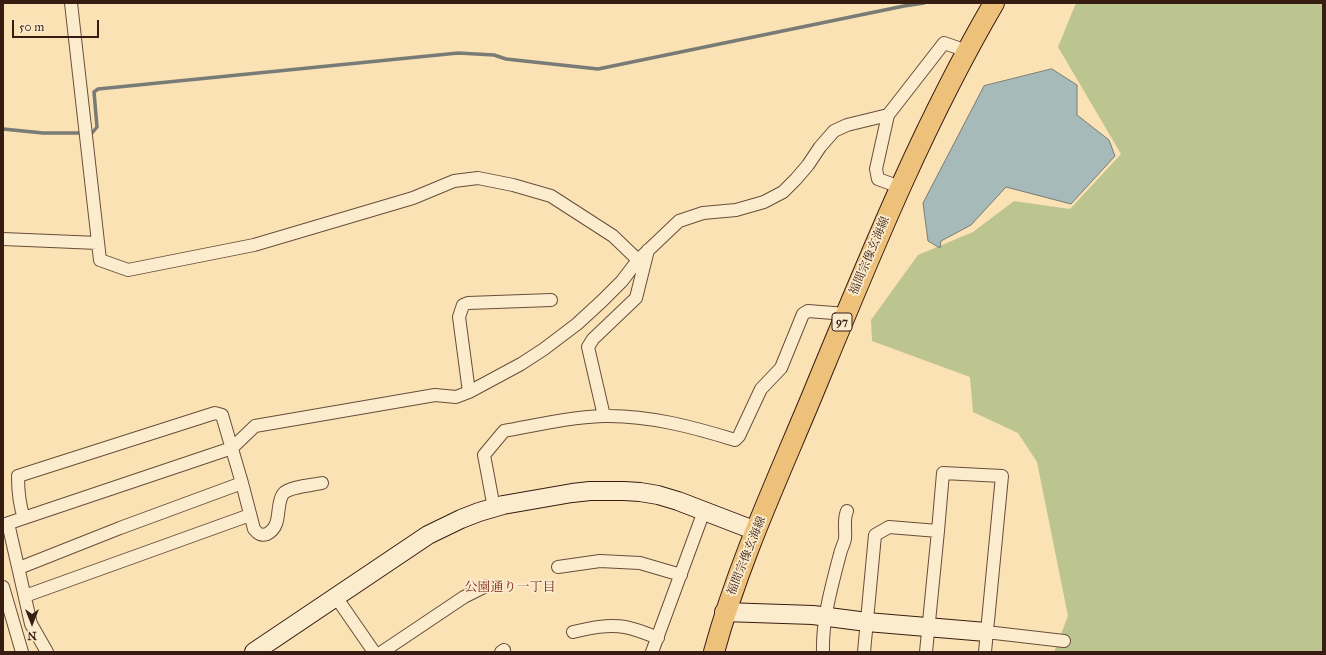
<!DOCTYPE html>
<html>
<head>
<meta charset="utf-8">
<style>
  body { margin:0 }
  #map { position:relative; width:1326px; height:655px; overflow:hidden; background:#fbe2b4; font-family:"IM FELL Great Primer",serif }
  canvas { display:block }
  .frame { position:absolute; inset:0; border:4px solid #371c11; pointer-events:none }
  .north { position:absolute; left:12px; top:603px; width:40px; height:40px; -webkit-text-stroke:3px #fcecce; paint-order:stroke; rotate:180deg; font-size:11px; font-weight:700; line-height:16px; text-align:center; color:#371c11 }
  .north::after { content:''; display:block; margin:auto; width:14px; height:18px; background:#371c11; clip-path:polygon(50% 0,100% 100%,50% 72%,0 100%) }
  .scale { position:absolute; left:12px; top:20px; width:87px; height:18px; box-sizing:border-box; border:2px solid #371c11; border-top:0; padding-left:5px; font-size:12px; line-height:14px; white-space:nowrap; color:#371c11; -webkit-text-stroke:3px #fcecce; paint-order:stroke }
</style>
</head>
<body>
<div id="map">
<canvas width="1326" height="655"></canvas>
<div class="frame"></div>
<div class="north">N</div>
<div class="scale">50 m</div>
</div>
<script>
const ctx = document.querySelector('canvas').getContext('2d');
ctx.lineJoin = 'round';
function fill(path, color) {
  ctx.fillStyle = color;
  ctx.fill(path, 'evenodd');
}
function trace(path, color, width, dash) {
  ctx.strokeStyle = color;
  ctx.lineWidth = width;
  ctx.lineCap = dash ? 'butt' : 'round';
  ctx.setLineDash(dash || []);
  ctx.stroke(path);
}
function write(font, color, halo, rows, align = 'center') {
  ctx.font = font + ' "IM FELL Great Primer","Noto Serif JP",serif';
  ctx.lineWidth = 3.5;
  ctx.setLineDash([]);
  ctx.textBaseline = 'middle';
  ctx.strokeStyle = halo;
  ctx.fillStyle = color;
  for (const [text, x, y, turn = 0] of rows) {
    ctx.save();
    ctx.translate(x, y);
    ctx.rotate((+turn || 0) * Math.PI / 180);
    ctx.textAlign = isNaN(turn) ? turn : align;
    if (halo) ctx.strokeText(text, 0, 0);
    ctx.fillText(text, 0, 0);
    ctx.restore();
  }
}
const green = new Path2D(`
  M1076,3h247v649h-269l14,-36 -31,-154 -19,-29 -45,-21 -3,-35 -98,-36 -1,-21 47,-65 55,-23 41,-31 56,8 51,-55 -63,-107z`);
const water = new Path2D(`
  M1052,69l25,16v30l32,25 6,16 -44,48 -65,-17 -35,38 -30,16 -1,7 -12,-7 -5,-38 61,-117z`);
const stream = new Path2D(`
  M3,129l40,4h49l5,-6 -3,-35 4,-3 360,-36 36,2 12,4 92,10 306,-63 20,-3`);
const street = new Path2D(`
  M71,3l29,257 28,10 126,-25 159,-47 41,-17 24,-3 35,7 38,11 62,40 25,24
  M900,187l-22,-8 -2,-10 12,-54 56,-72 23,8
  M3,239l95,4
  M469,392l-10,-75 4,-12 5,-2 83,-3
  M604,416l-16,-69 5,-8 43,-41 12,-48
  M494,508l-10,-53 20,-24c33,-6 66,-14 100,-15 44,-1 89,11 131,24l4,-4 22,-47 20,-21 22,-54 5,-3 38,3
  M24,518c-5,-14 -6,-27 -6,-42l197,-63 7,2 20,68
  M8,523l23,101 16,28
  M3,525l229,-77 23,-22 180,-31 21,2 13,-5 52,-28 23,-15 33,-25 25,-23 20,-20 16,-21 41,-39 24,-8 33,-3 28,-8 19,-10 13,-13 12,-14 12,-18 14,-16 13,-6 41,-10
  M558,567l42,-6 40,2 41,12
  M19,568l101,-40 122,-45 12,46c4,5 7,7 13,5 16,-8 8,-29 16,-40 5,-7 30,-9 39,-11
  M3,587l19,65
  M25,596l225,-81
  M336,597l38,55
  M573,632c17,-4 35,-8 52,-5 11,2 23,7 33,11
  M986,632l78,9
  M382,652l82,-55 22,-11
  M501,652l3,-2
  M652,652l52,-141
  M823,652c-1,-33 9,-67 17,-98 1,-5 4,-10 5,-15 1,-10 -2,-18 2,-28
  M864,652l11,-117 14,-8 49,4
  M926,652l12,-121 5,-58 59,3 -17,176`);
const secondary = new Path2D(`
  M724,612l89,3 54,7 119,10
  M254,652l174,-117 33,-16 18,-7 24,-7 69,-12 18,-2h34l16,1 18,3 20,6 78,30`);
const primary = new Path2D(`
  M714,652c24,-88 63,-172 98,-256 55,-133 109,-268 182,-393`);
const shields = [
  [842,322,20]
];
const shieldNames = [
  ["97",842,322]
];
const streetNames = [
  ["福間宗像玄海線",870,256,-67],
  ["福間宗像玄海線",747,556,-68]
];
const neighbourhoodNames = [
  ["公園通り一丁目",510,588]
];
fill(green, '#bcc48f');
fill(water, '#a5bab9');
trace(water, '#797b76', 1);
trace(stream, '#797b76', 3.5);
trace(street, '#684e3a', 14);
trace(secondary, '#371c11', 20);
trace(primary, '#371c11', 22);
trace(street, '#fcecce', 12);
trace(secondary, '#fcecce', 18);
trace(primary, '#eec17a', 20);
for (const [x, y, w] of shields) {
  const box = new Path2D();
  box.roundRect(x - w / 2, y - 9, w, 18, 3);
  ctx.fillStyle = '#fcecce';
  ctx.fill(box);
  trace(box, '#371c11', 1);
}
write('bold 11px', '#371c11', null, shieldNames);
write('12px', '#371c11', '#fcecce', streetNames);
write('13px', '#7a1f14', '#fcecce', neighbourhoodNames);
</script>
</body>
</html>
